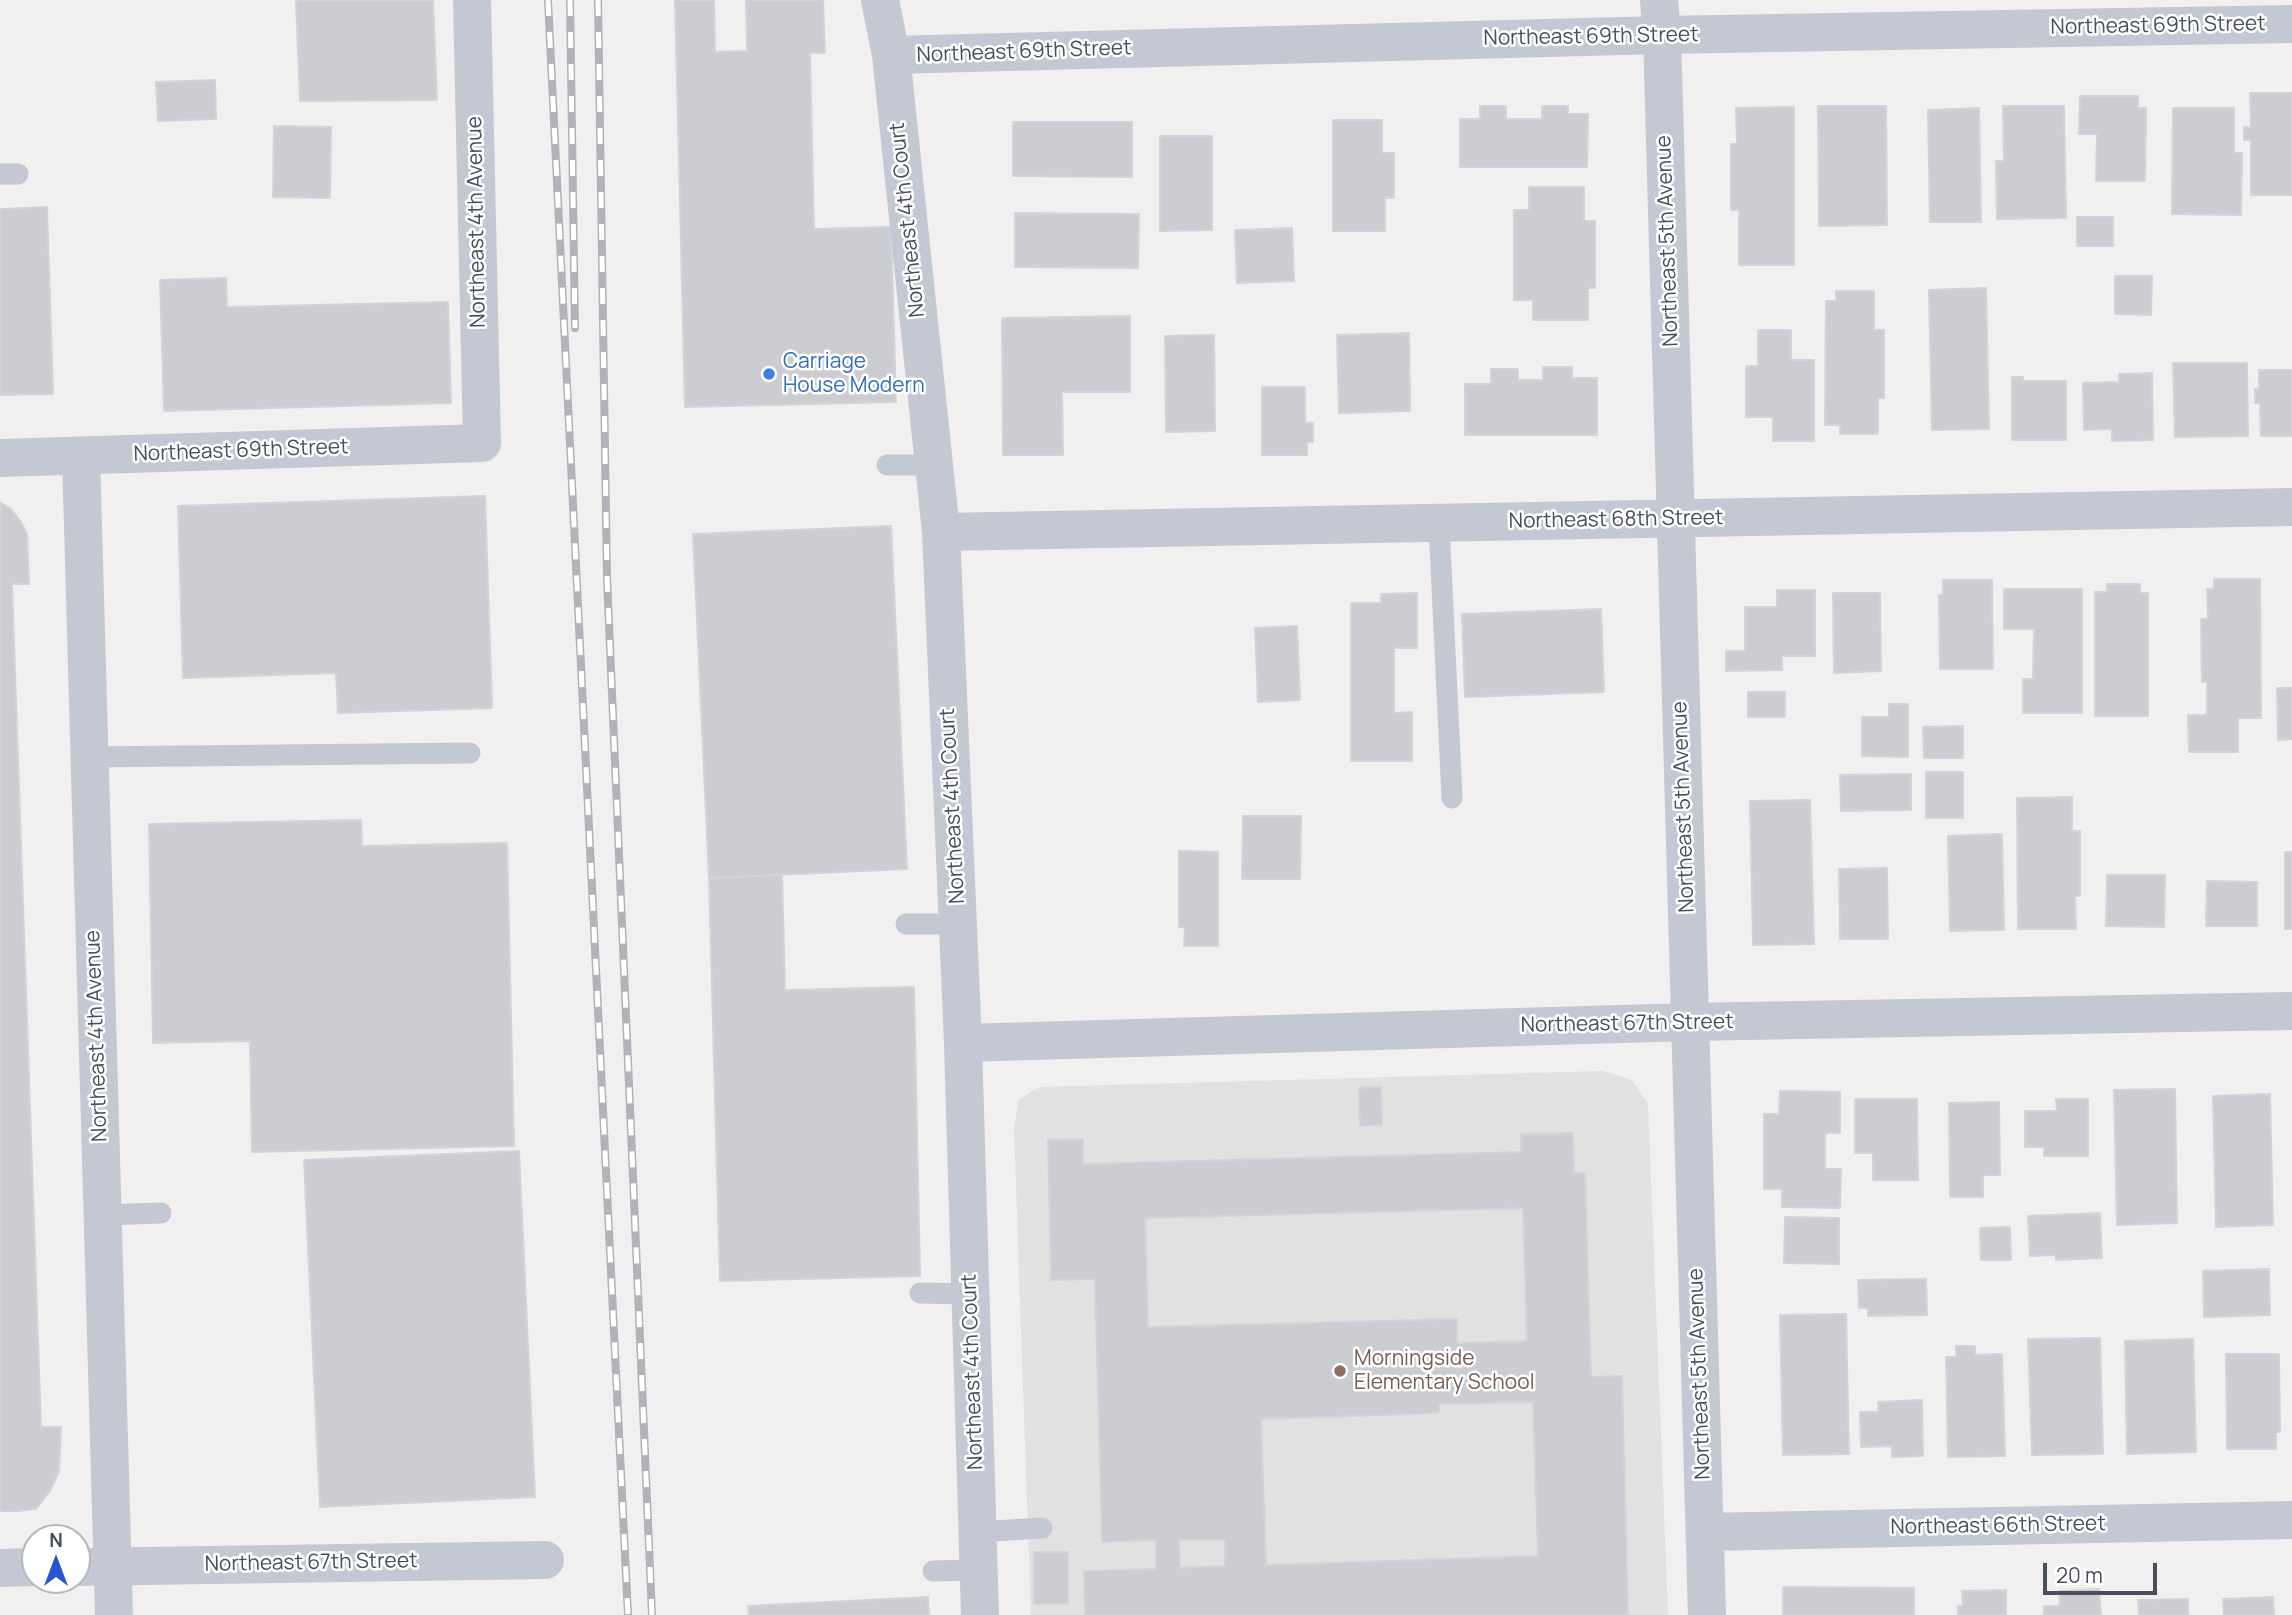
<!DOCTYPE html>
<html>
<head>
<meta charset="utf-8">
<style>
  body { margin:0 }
  #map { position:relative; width:2292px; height:1615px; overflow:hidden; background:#f1efef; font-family:Manrope,sans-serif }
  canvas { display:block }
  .north { position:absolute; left:21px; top:1524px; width:70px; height:70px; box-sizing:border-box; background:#fff; border:2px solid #b6b8bd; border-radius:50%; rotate:0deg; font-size:19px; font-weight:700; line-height:28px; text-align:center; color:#484e5a }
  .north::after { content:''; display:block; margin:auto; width:24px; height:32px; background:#2a53d0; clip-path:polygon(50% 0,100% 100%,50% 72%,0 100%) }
  .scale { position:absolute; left:2043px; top:1563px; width:114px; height:32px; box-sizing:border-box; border:4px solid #484e5a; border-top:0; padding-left:9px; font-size:21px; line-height:24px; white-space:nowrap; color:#484e5a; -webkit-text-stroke:5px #fff; paint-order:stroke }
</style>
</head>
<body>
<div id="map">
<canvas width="2292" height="1615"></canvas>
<div class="north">N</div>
<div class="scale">20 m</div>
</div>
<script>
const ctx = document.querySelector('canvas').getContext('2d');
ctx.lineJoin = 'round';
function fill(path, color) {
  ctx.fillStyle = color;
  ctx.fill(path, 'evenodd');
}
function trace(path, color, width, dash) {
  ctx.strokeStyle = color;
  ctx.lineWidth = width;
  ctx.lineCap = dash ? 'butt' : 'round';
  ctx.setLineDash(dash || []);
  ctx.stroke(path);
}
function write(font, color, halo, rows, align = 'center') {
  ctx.font = font + ' Manrope,sans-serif';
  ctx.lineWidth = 5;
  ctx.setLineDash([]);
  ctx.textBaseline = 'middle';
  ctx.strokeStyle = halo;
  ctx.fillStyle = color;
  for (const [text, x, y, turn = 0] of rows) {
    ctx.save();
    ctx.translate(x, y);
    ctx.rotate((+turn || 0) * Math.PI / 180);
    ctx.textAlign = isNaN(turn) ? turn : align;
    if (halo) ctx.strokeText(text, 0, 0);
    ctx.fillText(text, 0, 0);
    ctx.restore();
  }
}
const education = new Path2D(`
  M1603,1071l29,9 16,24 20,511h-637l-17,-487 5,-29 21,-12z`);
const building = new Path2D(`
  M296,0h137l4,100 -137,1z
  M675,0h39l1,52 32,-1 -1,-51h77l2,53h-15l4,176 77,-2 5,175 -211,5z
  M215,80l1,39 -58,2 -2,-39z
  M2250,93h42v102h-41v-55h-7v-13h7z
  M2080,96h58v12h8l-1,73h-49l1,-47h-18z
  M1480,106h26v13h36v-13h26v8h20l-1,53h-127v-48h20z
  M1818,106h68l1,119 -68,1z
  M2003,106h61l2,112 -69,1 -1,-58h8z
  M1794,107v158h-55v-55h-8v-66h6l-1,-36z
  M1979,108l2,114h-51l-2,-112z
  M2173,108h61v45h8l-1,62 -69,-1z
  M1333,120h49v33h12v45h-9v33h-52z
  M1013,122h119v55l-119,-1z
  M274,126l57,1 -1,71 -57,-1z
  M1160,136h52v94l-52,1z
  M1529,187h55v34h11v67h-7v32h-55v-20h-19v-90h15z
  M47,207l6,187 -53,1v-186z
  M1015,213l124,1 -1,54 -123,-1z
  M2077,217h36v29h-36z
  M1292,228l2,53 -57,2 -2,-53z
  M2115,276h37l-1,39 -36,-1z
  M226,278l1,29 221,-5 3,101 -287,8 -4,-131z
  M1986,288l3,141 -57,1 -3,-140z
  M1836,291h38v39h10v68h-6v36h-38v-9h-15l1,-124h10z
  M1130,316v76h-68l1,63h-60l-1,-137z
  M1758,330h33v30h23v81h-41v-24h-27v-51h12z
  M1409,333l1,78 -71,2 -2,-78z
  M1214,335l1,96 -49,1 -1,-96z
  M2173,363h74l1,73 -73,1z
  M1543,367h29v11h25v57h-132v-51h26v-15h27v11h25z
  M2259,370h33v66h-31l-1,-33h-5v-14h4z
  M2152,373l1,67 -41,1v-12l-28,1 -1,-47 36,-1v-8z
  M2012,377h11v4h43v59h-54z
  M1262,387h43v36h8v19h-6v13h-45z
  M485,496l7,212 -154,5 -2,-40 -153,5 -5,-172z
  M0,503l10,5 11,14 6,12 2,50h-17l29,843h20l-2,44 -9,20 -14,18 -19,2h-17z
  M891,526l16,343 -198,9 -16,-344z
  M2214,579h46l1,139h-23v34h-49l-1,-37h19v-33h-5l-1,-63h7l-1,-30h7z
  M1943,580h49l1,89h-53l-1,-74h4z
  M2107,584h33v9h8v123h-53v-124h12z
  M2004,589h78v124h-59v-34h10l1,-50h-30z
  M1777,590h38v66h-33v14l-56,1v-20h19v-44h32z
  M1417,593v55h-23v65l18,-1v49h-61v-158h30v-9z
  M1833,593h47l1,78 -47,2z
  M1601,609l3,83 -139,5 -3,-83z
  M1297,626l3,74 -42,2 -3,-74z
  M2277,688h15v51l-14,1z
  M1748,692h37v25h-37z
  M1889,704h19v53l-46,-1v-39h27z
  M1963,726v32h-39l-1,-31z
  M1926,772h37v46h-37z
  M1911,774v36l-70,1 -1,-36z
  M2072,797v34h8v65h-5l1,33h-58l-1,-131z
  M1810,800l4,144 -61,1 -3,-144z
  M1243,816h58l-1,63h-58z
  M361,820l1,26 145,-3 7,303 -262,6 -2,-111 -97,2 -4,-219z
  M2002,834l2,96 -54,1 -2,-95z
  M1179,851l39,1v94h-34l1,-19h-6z
  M2285,852h7v77h-7z
  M1887,868l1,71h-48l-1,-70z
  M782,875l3,115 129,-3 6,289 -200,5 -11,-403z
  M2107,875h58l-1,52 -58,-1z
  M2207,881l50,1v44h-51z
  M1381,1087l1,38 -22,1 -1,-38z
  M2175,1089l2,134 -60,2 -3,-135z
  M1780,1091l60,1v41h-15v36h16l-1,39 -58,-1v-18h-18v-75h15z
  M2270,1094l3,131 -57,2 -3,-131z
  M1855,1099h62l1,81h-45v-27h-18z
  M2056,1099h32v57h-44v-9h-19v-36h32z
  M1999,1102l1,73h-17v22h-33l-1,-94z
  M1573,1133l1,40h11l6,204 31,-1 6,239h-543l-1,-44 72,-2v-29l-54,2 -7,-263 -44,1 -3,-140 35,-1v25l438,-12v-18zM1523,1208l4,133 -70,2v-24l-309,8 -3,-109zM1533,1402l5,154 -272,9 -5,-146 178,-6v-9zM1179,1540h46v26l-45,2z
  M519,1151l16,346 -215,10 -16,-347z
  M2100,1213l2,45 -46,2v-5l-26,1 -2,-40z
  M1785,1217l54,1v46l-55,-1z
  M2010,1227l1,33h-30l-1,-32z
  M2269,1269l1,46 -66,2 -1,-46z
  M1926,1279l1,36 -59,1v-8h-9l-1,-28z
  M1846,1314l3,140 -66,1 -3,-140z
  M2100,1338l3,116 -71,1 -4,-116z
  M2193,1339l3,113 -69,2 -2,-113z
  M1956,1346h19v9l27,-1 3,102 -57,1 -2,-100h10z
  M2226,1354h53l1,78h-4v17h-49z
  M1922,1400l1,56 -31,1v-11l-31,1 -1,-35h18v-10z
  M1034,1552h34v52h-34z
  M1783,1587l131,1v27h-131z
  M2099,1589l2,26h-57v-9h16l-1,-15z
  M2006,1590v25h-48v-9h5l-1,-15z
  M928,1597l1,18h-180l-1,-9z
  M2273,1597l1,18h-50l-1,-16z
  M2188,1599v16h-49l-1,-15z`);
const service = new Path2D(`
  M0,174h18
  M887,465h47
  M1439,524l13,274
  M89,757l381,-4
  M906,924h52
  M102,1215l59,-2
  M920,1293l50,1
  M977,1532l65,-4
  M933,1571l45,-1`);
const minor = new Path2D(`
  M1659,0l3,35 45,1580
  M891,55l771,-20 630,-11
  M81,456l33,1159
  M0,458l482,-15 -10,-443
  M941,532l1351,-25
  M963,1043l727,-21 602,-11
  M1705,1532l587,-12
  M77,1567l468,-7
  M0,1568l35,-1`);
const tertiary = new Path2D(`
  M880,0l11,55 50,477 22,511 17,572`);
const rail = new Path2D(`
  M548,0l80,1615
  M570,0l5,328
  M598,0l9,578 45,1037`);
const markers = [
  [769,374,7,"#3f7fe0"],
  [1340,1371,7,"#8d6e63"]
];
const streetNames = [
  ["Northeast 69th Street",2158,26,-1],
  ["Northeast 69th Street",1591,37,-1],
  ["Northeast 69th Street",1024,52,-2],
  ["Northeast 4th Court",908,220,-96],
  ["Northeast 4th Avenue",477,222,-91],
  ["Northeast 5th Avenue",1668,241,-92],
  ["Northeast 69th Street",241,451,-2],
  ["Northeast 68th Street",1616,520,-1],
  ["Northeast 4th Court",953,806,-93],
  ["Northeast 5th Avenue",1684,807,-92],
  ["Northeast 67th Street",1627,1024,-1],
  ["Northeast 4th Avenue",97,1036,-92],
  ["Northeast 4th Court",973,1372,-92],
  ["Northeast 5th Avenue",1700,1374,-92],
  ["Northeast 66th Street",1998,1526,-1],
  ["Northeast 67th Street",311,1563,-1]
];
const shopNames = [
  ["Carriage",783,362],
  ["House Modern",783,386]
];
const educationNames = [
  ["Morningside",1354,1359],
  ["Elementary School",1354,1383]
];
fill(education, '#e2e0e0');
fill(building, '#cccdd3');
trace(building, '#d3d4d9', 2);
trace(service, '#c3c8d2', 21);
trace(minor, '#c3c8d2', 38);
trace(tertiary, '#c3c8d2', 38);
trace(rail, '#b1b3b8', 8);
trace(rail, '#fff', 5, [16]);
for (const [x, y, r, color] of markers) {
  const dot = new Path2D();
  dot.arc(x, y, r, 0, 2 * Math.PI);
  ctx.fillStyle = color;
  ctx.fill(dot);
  trace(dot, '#fff', 2.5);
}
write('21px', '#484e5a', '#fff', streetNames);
write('21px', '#366cbe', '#fff', shopNames, 'left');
write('21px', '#785e54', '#fff', educationNames, 'left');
</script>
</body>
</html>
